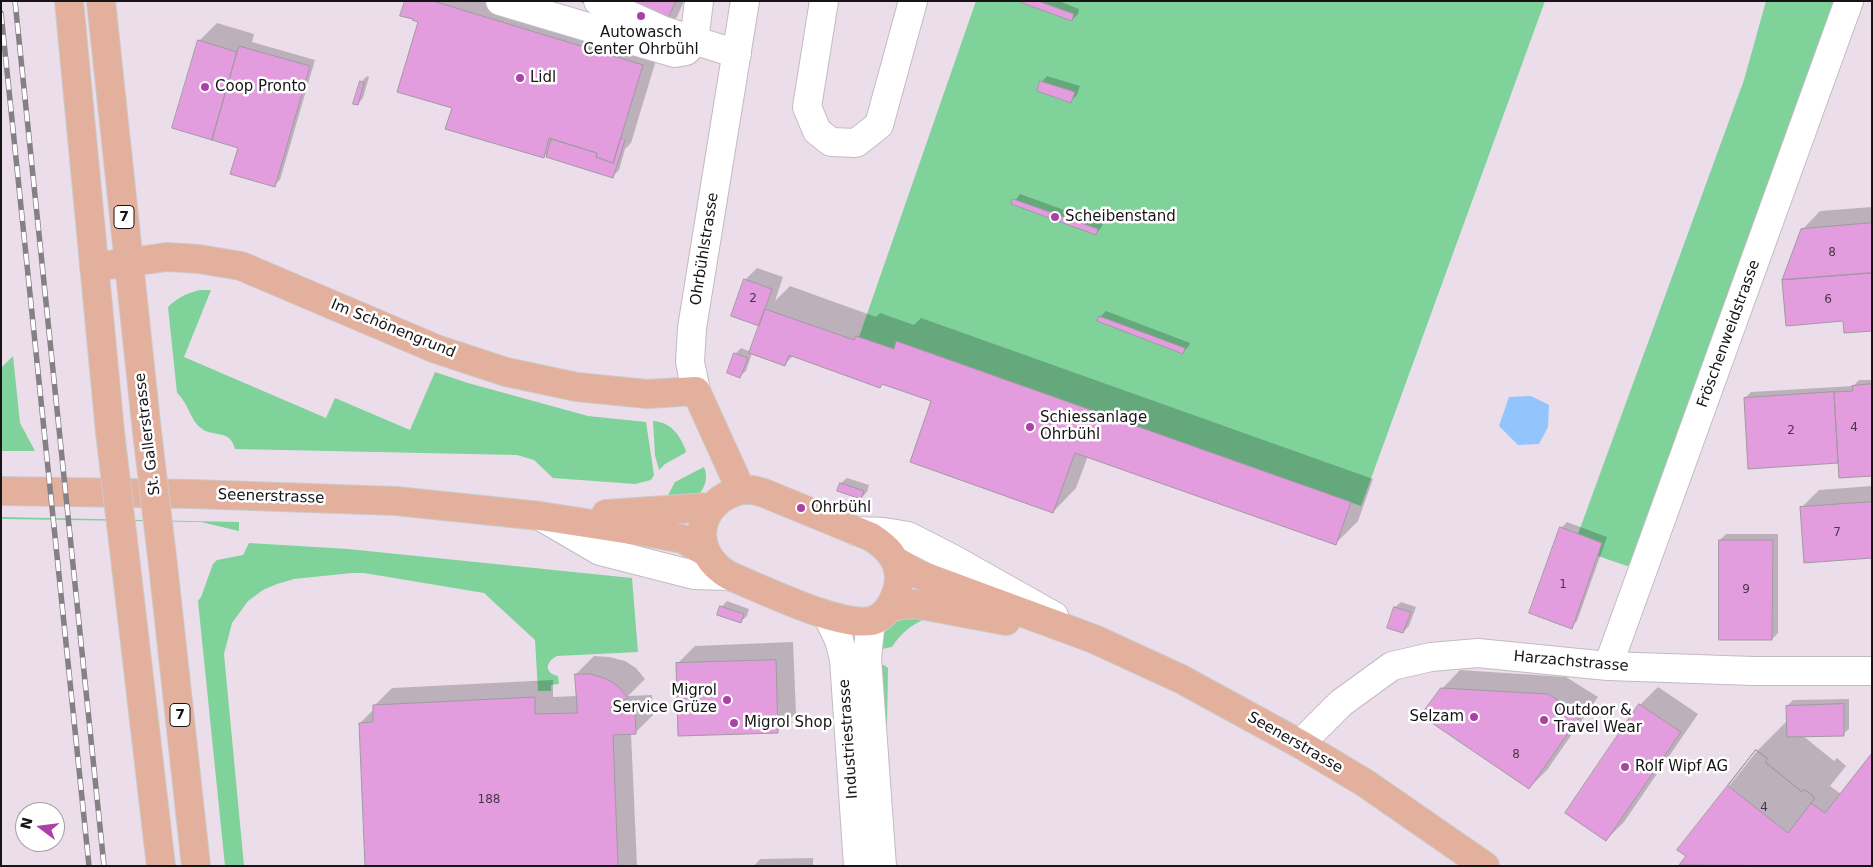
<!DOCTYPE html>
<html>
<head>
<meta charset="utf-8">
<style>
  body { margin:0 }
  #map { position:relative; width:1873px; height:867px; overflow:hidden; background:#f3ecf2; font-family:"DejaVu Sans",sans-serif }
  canvas { display:block }
  .frame { position:absolute; inset:0; border:2px solid #171417; pointer-events:none }
  .north { position:absolute; left:15px; top:802px; width:50px; height:50px; box-sizing:border-box; background:#fff; border:1px solid #a2a1a2; border-radius:50%; rotate:285deg; font-size:14px; font-weight:700; line-height:20px; text-align:center; color:#171417 }
  .north::after { content:''; display:block; margin:auto; width:18px; height:22px; background:#aa42a6; clip-path:polygon(50% 0,100% 100%,50% 72%,0 100%) }
</style>
</head>
<body>
<div id="map">
<canvas width="1873" height="867"></canvas>
<div class="frame"></div>
<div class="north">N</div>
</div>
<script>
const ctx = document.querySelector('canvas').getContext('2d');
ctx.lineJoin = 'round';
function fill(path, color) {
  ctx.fillStyle = color;
  ctx.fill(path, 'evenodd');
}
function trace(path, color, width, dash) {
  ctx.strokeStyle = color;
  ctx.lineWidth = width;
  ctx.lineCap = dash ? 'butt' : 'round';
  ctx.setLineDash(dash || []);
  ctx.stroke(path);
}
function write(font, color, halo, rows, align = 'center') {
  ctx.font = font + ' "DejaVu Sans",sans-serif';
  ctx.lineWidth = 5;
  ctx.setLineDash([]);
  ctx.textBaseline = 'middle';
  ctx.strokeStyle = halo;
  ctx.fillStyle = color;
  for (const [text, x, y, turn = 0] of rows) {
    ctx.save();
    ctx.translate(x, y);
    ctx.rotate((+turn || 0) * Math.PI / 180);
    ctx.textAlign = isNaN(turn) ? turn : align;
    if (halo) ctx.strokeText(text, 0, 0);
    ctx.fillText(text, 0, 0);
    ctx.restore();
  }
}
const built = new Path2D(`
  M1,1h1871v865h-1871zM25,812h30v30h-30z`);
const green = new Path2D(`
  M976,1h569l-184,505 -464,-165 -3,8 -35,-12z
  M1766,1h83l-200,553 -22,12 -29,-10 4,-13 -24,-9 166,-454z
  M200,290h11l-27,67 142,61 9,-20 75,32 25,-58 33,11 120,33 58,6 8,53 -3,5 -16,4 -82,-6 -19,-18 -17,-5 -282,-6c-5,-21 -23,-11 -34,-21 -11,-8 -12,-24 -24,-35l-9,-86c9,-9 19,-14 32,-17z
  M13,356l7,67 15,28h-34v-83z
  M653,421c18,1 27,14 33,30l-1,2 -20,11 -6,6 -4,-15z
  M704,467c4,10 2,19 -5,27l-32,3 8,-15z
  M1,517l238,5v9l-38,-9 -200,-3z
  M249,543l99,6 284,29 6,74 -81,4c-12,6 -13,17 1,20l1,8 -8,1v6h-13l-3,-51 -51,-47 -120,-20h-12l-58,6 -17,5 -14,6 -15,11 -16,22 -8,31 20,212h-19l-27,-265 3,-4 12,-33 4,-4 26,-5z
  M909,617l18,1c-16,7 -26,15 -35,29l-15,3c7,-20 11,-27 32,-33z
  M876,665h8l4,3 -1,56 -2,3z`);
const water = new Path2D(`
  M1531,396l18,9 -1,22 -9,17 -21,1 -19,-19 10,-29z`);
const shadow = new Path2D(`
  M406,1h103l151,46 -29,96 -6,6 -6,21 -6,6 -64,-24 -6,5 -123,-136zM560,140l44,13 -1,3 -45,-14z
  M583,1h101l-7,16 -18,18z
  M1024,1h35l20,8 -1,5 -6,6z
  M217,23l37,11 -2,8 63,18 -35,120 -6,5 -34,-38 -67,-20 26,-86z
  M367,76l2,1 -6,21 -5,6 3,-22z
  M1047,76l33,10 -3,9 -6,6 -29,-19z
  M1020,194l83,30 -2,4 -5,6 -83,-30z
  M1872,207v123l-27,-10 -43,-90 18,-19z
  M757,268l26,9 -8,24 15,-15 86,31 4,-4 34,12 7,-7 452,161 -15,42 -23,23 -247,-88 -12,32 -23,24 -120,-112 -50,-17 -3,3 -87,-30 -9,9 -32,-12 -6,18 -6,5 -5,-22 6,-6 10,4 10,-27 -16,-45z
  M1106,311l84,32 -1,3 -6,6 -83,-35z
  M1859,380h13v94l-33,-12 -90,6 -4,-70 6,-6 102,-6z
  M847,478l22,7 -2,7 -6,6 -22,-8 2,-7z
  M1872,486v71l-71,-49 18,-18z
  M1567,522l40,15 -30,84 -6,6 -10,-99z
  M1726,534h52v99l-6,6 -52,-99z
  M727,601l22,8 -2,7 -6,5 -20,-14z
  M1401,602l15,5 -7,19 -6,6 -14,-5 6,-20z
  M793,642l3,71 -18,18 -101,-67 18,-18z
  M594,656l15,1 16,4 11,7 9,11 -17,17 24,-1 1,20 -18,18h-4l6,133h-270l-7,-143 14,-14v-3l18,-18 161,-8v17l24,-1 -1,-22z
  M1460,670l106,7 32,20 -51,73 -18,18 -87,-99z
  M1658,687l40,27 -74,108 -18,18 34,-135z
  M1849,699v30l-6,5 -41,1 32,26 3,-3 9,8 -16,20 11,8 31,72 -191,-1 7,-9 -9,-7 78,-98 31,-31 -1,-14 6,-6z
  M813,858v8h-59l6,-7z`);
const building = new Path2D(`
  M405,1h28l210,64 -30,98 -17,-6 1,-4 -48,-15 -5,20 -99,-29 7,-21 -55,-16 21,-70 -6,-2 1,-1 -13,-3z
  M580,1h96l-17,36z
  M1022,1h16l36,13 -2,7 -50,-18z
  M198,40l39,12 -25,88 -40,-12z
  M239,46l71,20 -35,121 -45,-13 8,-26 -26,-8z
  M360,81l4,2 -6,22 -5,-1z
  M1040,81l35,11 -4,11 -34,-12z
  M621,138l4,2 -12,38 -67,-21 5,-18 46,14 -1,4 17,6z
  M1013,199l85,30 -2,6 -85,-31z
  M1872,223v50l-90,7 19,-51z
  M1872,273v58l-28,2 -1,-12 -57,5 -4,-46z
  M744,279l28,10 -13,37 -28,-10z
  M765,309l89,31 2,-4 38,13 2,-8 455,161 -15,43 -261,-92 -22,60 -143,-51 21,-61 -49,-17 -2,4 -91,-33 -4,11 -36,-13z
  M1099,316l86,32 -2,6 -86,-33z
  M734,353l14,5 -8,20 -13,-5z
  M1872,384v92l-33,2 -5,-86 19,-1 -1,-5z
  M1834,392l4,71 -90,6 -4,-71z
  M840,483l24,8 -3,8 -24,-8z
  M1872,502v56l-68,5 -4,-56z
  M1560,527l42,16 -30,86 -43,-16z
  M1719,540h54l-1,100h-53z
  M720,606l24,8 -3,9 -24,-8z
  M1394,607l17,5 -8,21 -16,-5z
  M776,660l2,73 -100,3 -2,-73z
  M575,674h16l16,5 11,7 10,12 -17,10v5l24,-1 1,22 -23,1 5,131h-253l-6,-143 14,-1v-17l162,-8v17l42,-1z
  M1441,688l107,6 33,21 -52,74 -100,-68 -5,-10z
  M1639,704l42,28 -75,109 -41,-28z
  M1844,704v32l-57,1 -1,-31z
  M1756,750l12,9 -3,3 37,30 2,-3 11,9 -4,5 14,10 47,-60v113l-193,-1 7,-9 -9,-6z
  M1756,750l12,9 -3,3 37,30 2,-3 11,9 -27,35 -60,-47z`);
const minor = new Path2D(`
  M500,1l175,52 11,-2 8,-9 5,-41
  M598,1l64,29 75,24
  M824,1l-17,106 10,24 14,11 25,1 23,-18 34,-124
  M696,391l-6,-29 2,-34 53,-327
  M540,516l60,35 94,24 36,1
  M856,531l28,1 24,4 45,23 101,57
  M827,615l12,25 5,19 14,207
  M871,621l-4,37 15,208
  M1608,666l241,-665
  M1300,744l41,-41 51,-37 39,-9 47,-4 130,13 145,5h119`);
const major = new Path2D(`
  M69,1l41,431
  M101,1l46,431
  M94,267l73,-10 32,2 42,7 195,83 70,23 71,15 70,7 49,-3 45,99
  M741,490h12l11,3 107,44c16,10 28,22 28,42 -1,16 -11,38 -28,42 -32,6 -109,-32 -141,-45 -42,-23 -35,-74 11,-86z
  M1,491l192,3 203,7 144,15 117,18 26,5 22,13
  M606,514l105,-7
  M896,561l22,13 176,65 87,40 119,65 65,39 120,83
  M163,565l33,301
  M126,566l35,300
  M890,606l26,-2 90,17`);
const rail = new Path2D(`
  M15,1l89,865
  M1,13l88,853`);
const majorBridge = new Path2D(`
  M110,432l16,134
  M147,432l16,133`);
const markers = [
  [641,16,5,"#aa42a6"],
  [520,78,5,"#aa42a6"],
  [205,87,5,"#aa42a6"],
  [1055,217,5,"#aa42a6"],
  [1030,427,5,"#aa42a6"],
  [801,508,5,"#aa42a6"],
  [727,700,5,"#aa42a6"],
  [1474,717,5,"#aa42a6"],
  [1544,720,5,"#aa42a6"],
  [734,723,5,"#aa42a6"],
  [1625,767,5,"#aa42a6"]
];
const numberNames = [
  ["8",1832,253],
  ["2",753,299],
  ["6",1828,300],
  ["4",1854,428],
  ["2",1791,431],
  ["7",1837,533],
  ["1",1563,585],
  ["9",1746,590],
  ["8",1516,755],
  ["188",489,800],
  ["4",1764,808]
];
const shields = [
  [124,217,20],
  [180,715,20]
];
const shieldNames = [
  ["7",124,217],
  ["7",180,715]
];
const poiNames = [
  ["Autowasch",641,33,"center"],
  ["Center Ohrbühl",641,50,"center"],
  ["Lidl",530,78],
  ["Coop Pronto",215,87],
  ["Scheibenstand",1065,217],
  ["Schiessanlage",1040,418],
  ["Ohrbühl",1040,435],
  ["Ohrbühl",811,508],
  ["Migrol",717,691,"right"],
  ["Service Grüze",717,708,"right"],
  ["Outdoor &",1554,711],
  ["Travel Wear",1554,728],
  ["Selzam",1464,717,"right"],
  ["Migrol Shop",744,723],
  ["Rolf Wipf AG",1635,767]
];
const streetNames = [
  ["Ohrbühlstrasse",705,249,-81],
  ["Im Schönengrund",393,329,22],
  ["Fröschenweidstrasse",1729,334,-70],
  ["St. Gallerstrasse",148,434,-97],
  ["Seenerstrasse",271,497,2],
  ["Harzachstrasse",1571,662,5],
  ["Industriestrasse",849,739,-94],
  ["Seenerstrasse",1295,743,30]
];
fill(built, '#ebdeea');
fill(green, '#7fd29a');
fill(water, '#91c5fb');
fill(shadow, '#0003');
fill(building, '#e39dde');
trace(building, '#a19aa0', 1);
trace(minor, '#c2bbc2', 30);
trace(major, '#cccbcc', 30);
trace(minor, '#fff', 28);
trace(major, '#e3b09d', 28);
trace(rail, '#858085', 5.5);
trace(rail, '#fff', 4, [11]);
trace(majorBridge, '#cccbcc', 30, []);
trace(majorBridge, '#e3b09d', 28);
for (const [x, y, r, color] of markers) {
  const dot = new Path2D();
  dot.arc(x, y, r, 0, 2 * Math.PI);
  ctx.fillStyle = color;
  ctx.fill(dot);
  trace(dot, '#fff', 2);
}
write('12px', '#4a3649', null, numberNames);
for (const [x, y, w] of shields) {
  const box = new Path2D();
  box.roundRect(x - w / 2, y - 11.5, w, 23, 4);
  ctx.fillStyle = '#fff';
  ctx.fill(box);
  trace(box, '#171417', 1);
}
write('bold 14px', '#171417', null, shieldNames);
write('15px', '#171417', '#fff', poiNames, 'left');
write('15px', '#171417', '#fff', streetNames);
</script>
</body>
</html>
